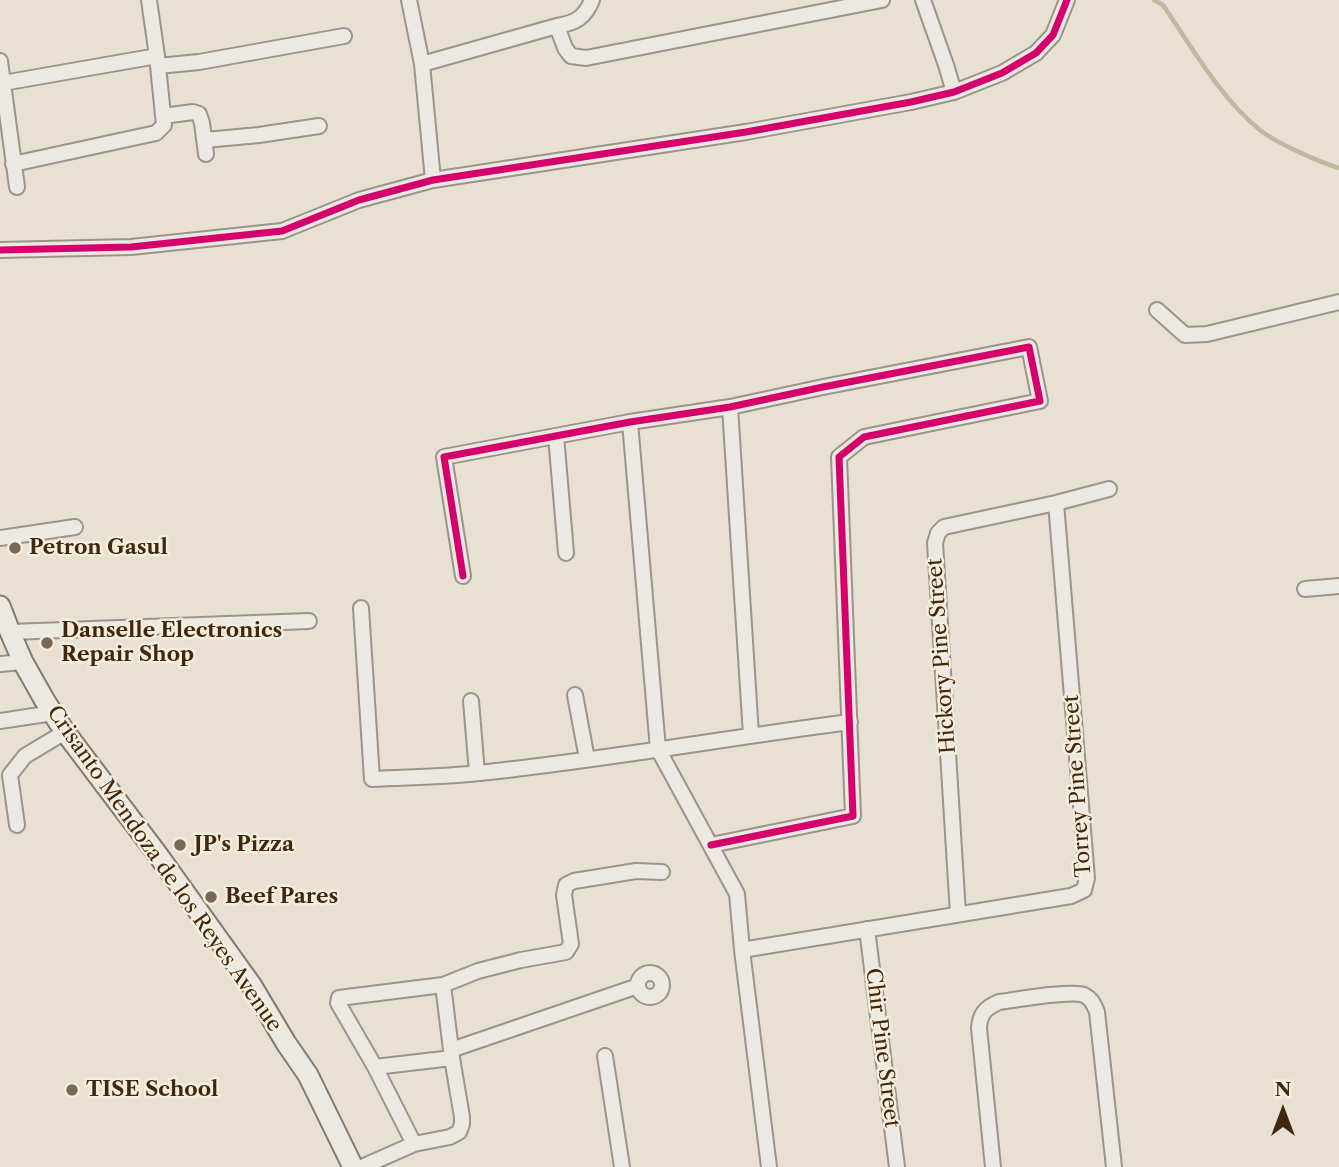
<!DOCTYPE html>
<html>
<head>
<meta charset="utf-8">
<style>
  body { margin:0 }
  #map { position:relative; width:1339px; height:1167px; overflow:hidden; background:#e8e0d2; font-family:"Libre Caslon Text",serif }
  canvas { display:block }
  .north { position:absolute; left:1248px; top:1076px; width:70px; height:70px; -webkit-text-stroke:5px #f5eddd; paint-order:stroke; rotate:0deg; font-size:19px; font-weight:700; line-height:28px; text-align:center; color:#40270d }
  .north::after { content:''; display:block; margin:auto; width:24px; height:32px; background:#40270d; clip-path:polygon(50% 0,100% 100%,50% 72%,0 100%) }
</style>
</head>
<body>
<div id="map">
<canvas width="1339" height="1167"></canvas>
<div class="north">N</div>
</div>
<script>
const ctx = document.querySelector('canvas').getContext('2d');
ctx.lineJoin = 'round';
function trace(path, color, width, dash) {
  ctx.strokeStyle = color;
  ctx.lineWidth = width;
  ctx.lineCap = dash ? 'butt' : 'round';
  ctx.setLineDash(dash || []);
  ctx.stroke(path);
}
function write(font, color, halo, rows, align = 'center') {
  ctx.font = font + ' "Libre Caslon Text",serif';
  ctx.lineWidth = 5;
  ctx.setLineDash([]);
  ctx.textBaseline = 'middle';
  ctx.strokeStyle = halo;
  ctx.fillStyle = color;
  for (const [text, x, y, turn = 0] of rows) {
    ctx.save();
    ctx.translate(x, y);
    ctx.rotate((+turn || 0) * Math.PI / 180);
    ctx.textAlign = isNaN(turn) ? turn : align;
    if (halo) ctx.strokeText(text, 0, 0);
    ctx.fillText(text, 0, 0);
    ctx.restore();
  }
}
const stream = new Path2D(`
  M1154,0l9,5c28,41 58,94 97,125 16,13 59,32 79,38`);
const minor = new Path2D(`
  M409,0l13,64 11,116
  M923,0l23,65 8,27
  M557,26l8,22 6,8 15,2 296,-58
  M0,61l17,126
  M422,64l135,-38c19,-3 28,-9 35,-26
  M158,66l41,-4 145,-26
  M3,83l154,-27
  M163,116l30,-4 6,2 3,9 4,31
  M205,140l54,-5 60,-9
  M13,164l143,-31 8,-8 -7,-69 -8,-56
  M0,250l131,-3 151,-16 77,-31 74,-20 313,-48 165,-30 43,-10 48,-19 34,-20 17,-18 14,-35
  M1157,310l28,25 22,-1 132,-32
  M730,407l21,328
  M630,422l28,327 79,145 5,56 27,217
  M556,436l10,117
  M0,538l75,-11
  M463,576l-19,-119 186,-35 100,-15 93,-20 206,-40 11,54 -176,36 -25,20 14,359 -142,29
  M1305,589l34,-3
  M361,608l11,171c36,-2 72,-2 107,-6 124,-13 247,-35 371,-51
  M10,632l299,-11
  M0,664l23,-2
  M575,695l12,64
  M471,701l6,72
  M0,721l53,-8
  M17,825l-7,-50 15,-19 40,-24
  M958,914l-23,-371 3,-10 6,-6 112,-24 53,-14
  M867,929l30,238
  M742,950l329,-54 13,-6 3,-12 -31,-375
  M638 985a12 12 0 1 1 24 0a12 12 0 1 1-24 0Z
  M451,1050l187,-64
  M605,1056l17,111
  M375,1067l77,-9
  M414,1144l-39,-77 -37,-64 1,-5 104,-13 35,-14 43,-11 45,-8 5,-8 -7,-49 2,-10 8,-4 62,-10 26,1
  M362,1167l52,-23 36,-7 9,-5 3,-8v-7l-10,-59 -9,-73
  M993,1167l-14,-139c1,-14 6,-20 20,-26 16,-2 72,-12 85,-7 8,4 10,10 13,17l17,155`);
const secondary = new Path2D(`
  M0,606l10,26 13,30 22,39 20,31 93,123 94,131 34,57 22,32 45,92`);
const cycleway = new Path2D(`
  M0,250l131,-3 151,-16 77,-31 74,-20 313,-48 165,-30 43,-10 48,-19 34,-20 17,-18 14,-35
  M463,576l-19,-119 186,-35 100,-15 93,-20 206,-40 11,54 -176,36 -25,20 14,359 -142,29`);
const markers = [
  [15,548,7,"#7b6852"],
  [47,643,7,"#7b6852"],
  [180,845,7,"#7b6852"],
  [211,897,7,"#7b6852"],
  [72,1090,7,"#7b6852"]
];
const poiNames = [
  ["Petron Gasul",29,548],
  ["Danselle Electronics",61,631],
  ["Repair Shop",61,655],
  ["JP's Pizza",194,845],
  ["Beef Pares",225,897],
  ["TISE School",86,1090]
];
const streetNames = [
  ["Hickory Pine Street",942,656,-94],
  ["Torrey Pine Street",1078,786,-94],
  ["Crisanto Mendoza de los Reyes Avenue",164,869,55],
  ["Chir Pine Street",882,1048,83]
];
trace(stream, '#c4b5a0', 4.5);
trace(minor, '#9b9488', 18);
trace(secondary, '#827a6f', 23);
trace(minor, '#ece8e2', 14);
trace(secondary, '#ece8e2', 19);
trace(cycleway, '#d6006c', 7);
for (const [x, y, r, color] of markers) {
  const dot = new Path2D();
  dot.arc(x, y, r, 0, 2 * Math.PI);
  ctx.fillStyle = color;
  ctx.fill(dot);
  trace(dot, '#f5eddd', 2.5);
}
write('bold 21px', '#40270d', '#f5eddd', poiNames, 'left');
write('21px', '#40270d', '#f5eddd', streetNames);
</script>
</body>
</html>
